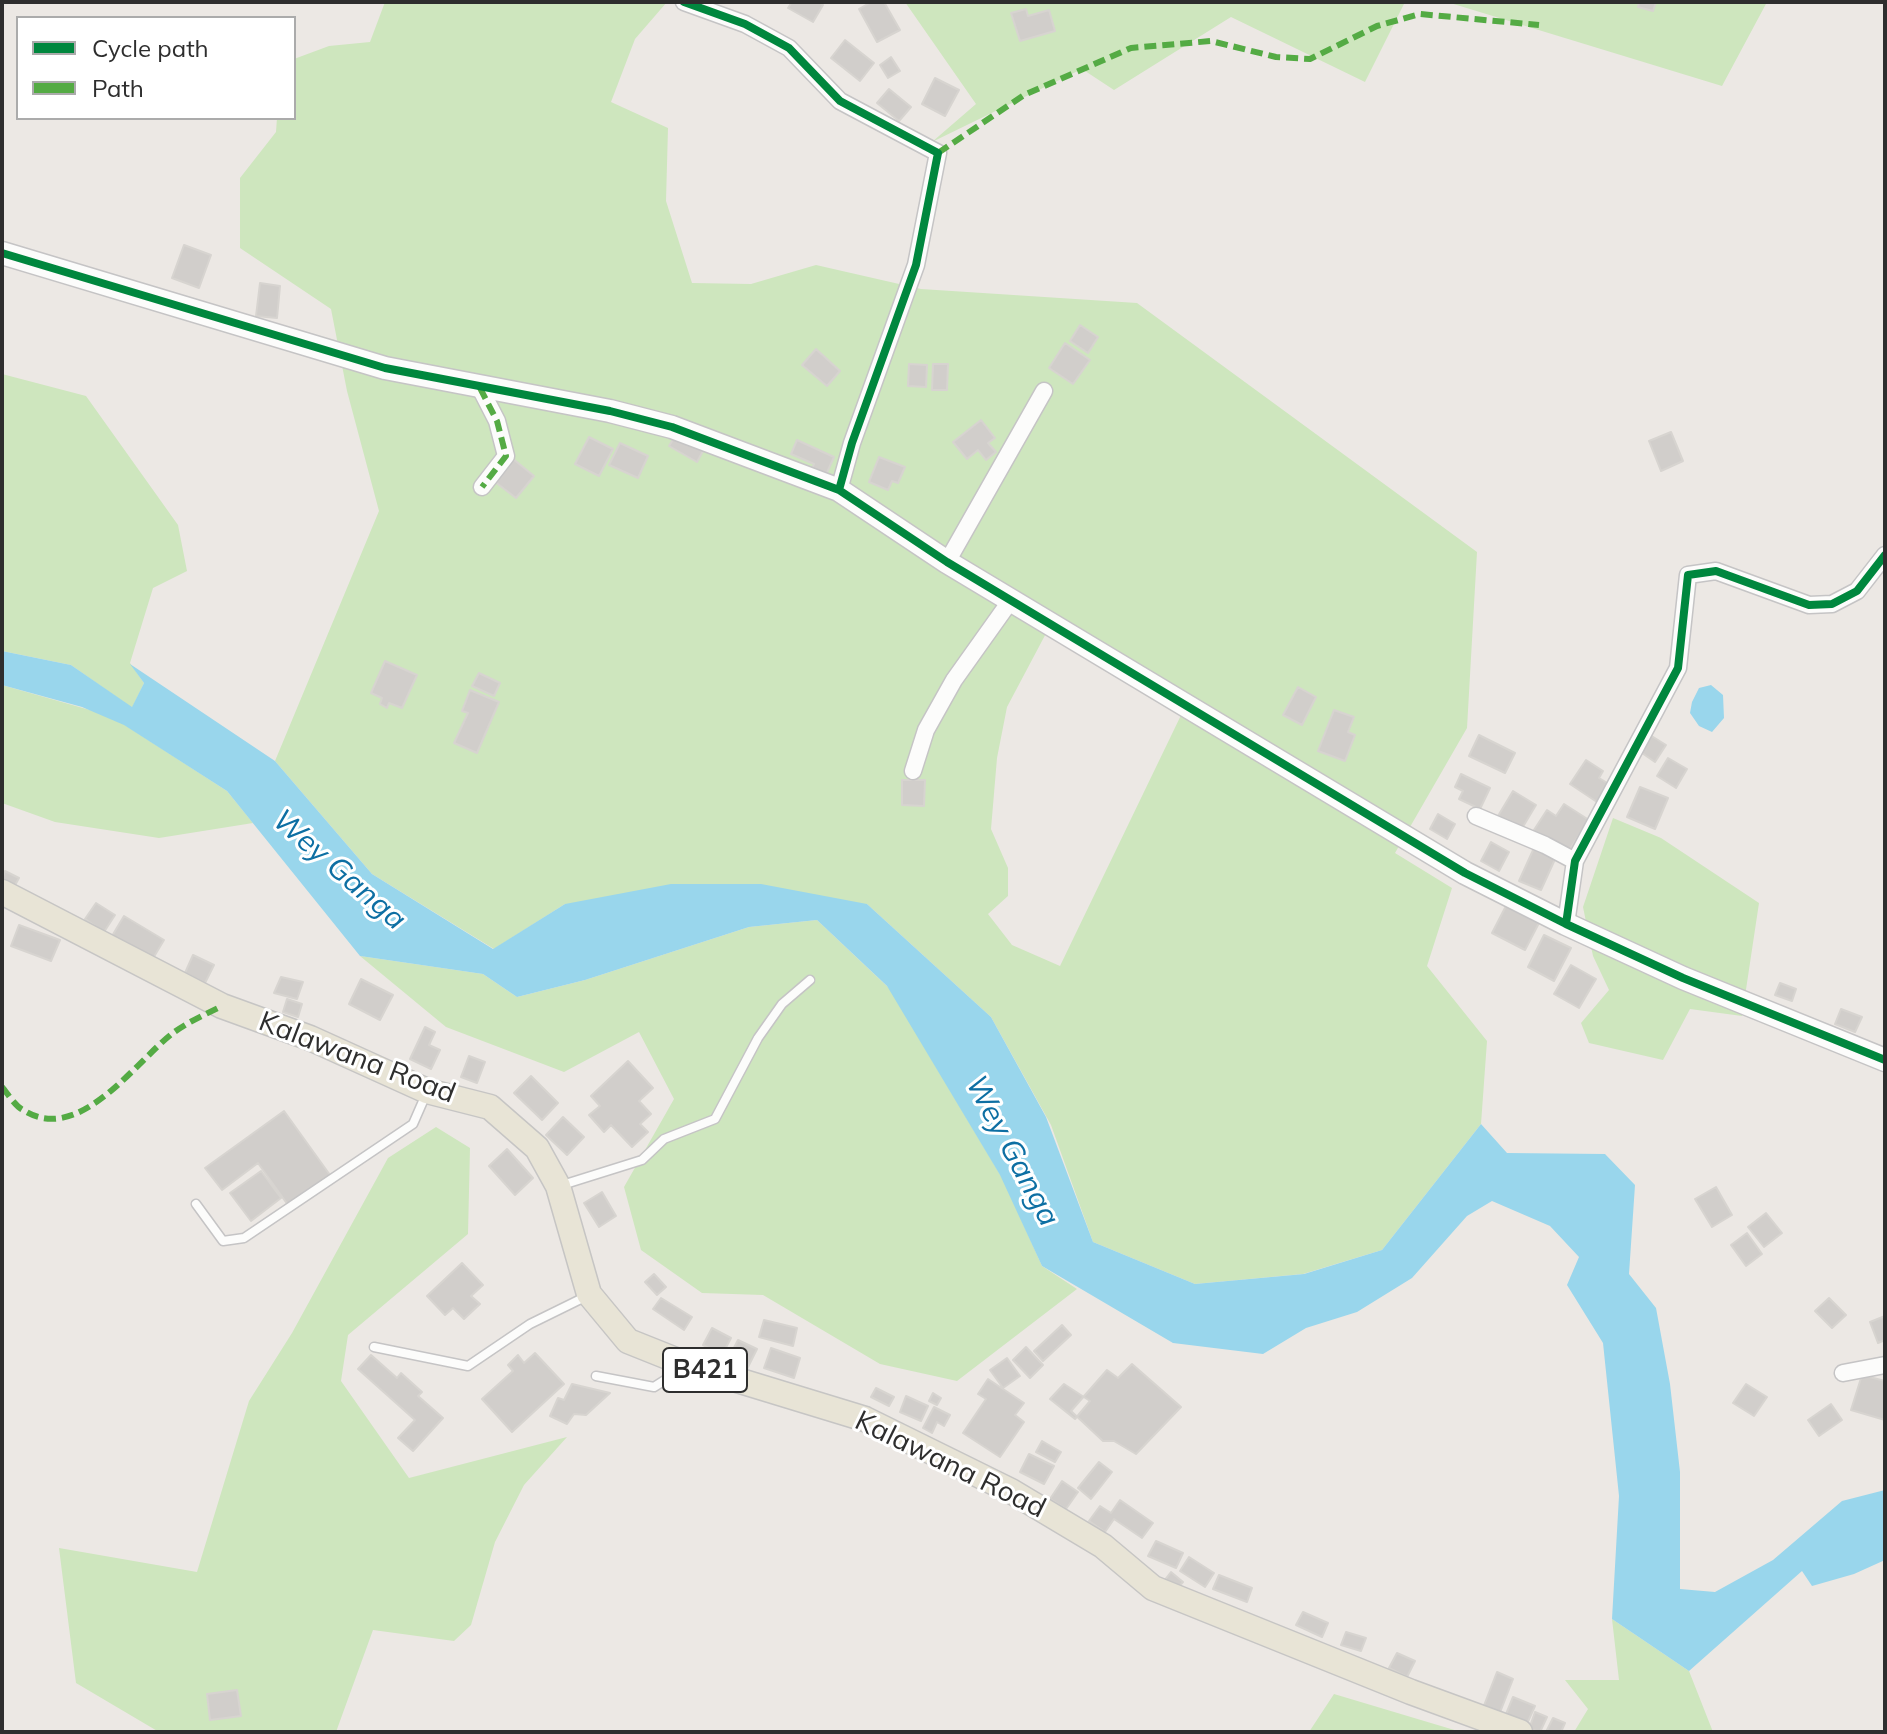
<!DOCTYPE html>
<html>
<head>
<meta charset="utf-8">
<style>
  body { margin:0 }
  #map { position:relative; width:1887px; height:1734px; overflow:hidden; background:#ece8e4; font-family:Mulish,sans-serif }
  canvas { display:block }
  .frame { position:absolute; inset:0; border:4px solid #2e2e2e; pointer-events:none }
  .legend { position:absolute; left:16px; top:16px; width:280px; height:104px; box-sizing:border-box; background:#fff; border:2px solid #ababab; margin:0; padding:10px 14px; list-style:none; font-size:24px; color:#2e2e2e }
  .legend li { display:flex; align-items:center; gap:16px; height:40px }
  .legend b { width:40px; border:2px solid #ababab }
</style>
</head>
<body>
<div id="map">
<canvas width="1887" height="1734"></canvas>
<div class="frame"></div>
<ul class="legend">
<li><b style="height:10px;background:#00873e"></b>Cycle path</li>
<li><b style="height:10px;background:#54ab44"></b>Path</li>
</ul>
</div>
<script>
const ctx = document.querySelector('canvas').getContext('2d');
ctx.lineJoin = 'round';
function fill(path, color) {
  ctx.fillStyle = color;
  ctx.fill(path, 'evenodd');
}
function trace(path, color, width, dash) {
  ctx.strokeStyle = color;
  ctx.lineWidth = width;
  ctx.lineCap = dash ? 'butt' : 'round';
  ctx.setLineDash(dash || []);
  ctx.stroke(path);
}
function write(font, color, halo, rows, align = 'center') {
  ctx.font = font + ' Mulish,sans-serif';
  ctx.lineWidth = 6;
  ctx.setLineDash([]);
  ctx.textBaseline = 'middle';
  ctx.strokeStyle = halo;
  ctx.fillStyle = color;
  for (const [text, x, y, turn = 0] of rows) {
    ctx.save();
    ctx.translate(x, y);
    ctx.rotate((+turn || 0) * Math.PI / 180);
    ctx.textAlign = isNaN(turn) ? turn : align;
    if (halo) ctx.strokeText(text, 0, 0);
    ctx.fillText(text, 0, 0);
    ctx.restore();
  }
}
const green = new Path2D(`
  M385,2h282l-32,37 -24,63 57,26 -2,73 26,82 59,1 65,-19 105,24 216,14 340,249 -10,176 -72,125 57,35 -25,78 60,75 -6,83 -99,126 -79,24 -108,10 -102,-42 -42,-117 -60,-108 -124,-113h-302l-71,45 -122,-75 -97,-113 104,-250 -32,-120 -16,-82 -91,-61v-70l36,-46 1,-14h17v-59l35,-13 41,-4zM1051,624l133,85 -124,257 -48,-21 -24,-31 20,-18v-28l-17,-39 6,-71 10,-51z
  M905,2h500l-40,80 -134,-65 -117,73 -32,-21 -150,73 44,-38z
  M1447,2h320l-45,84z
  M2,374l84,22 92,129 9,46 -34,17 -23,75 14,20 -12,25 -61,-43 -69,-14z
  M2,685l109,31 116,75 26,32 -94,15 -104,-16 -53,-19z
  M1613,818l48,20 98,65 -17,113 -52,-7 -27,51 -74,-17 -8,-20 28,-33 -16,-34 -10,-49z
  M817,920l73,69 114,192 38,85 35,23 -120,92 -77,-17 -117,-69 -61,-2 -61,-43 -17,-63 50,-88 -35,-67 -75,40 -118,-45 -86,-71 123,18 34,23 68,-17 164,-53z
  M436,1127l34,21 -2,86 -120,101 -7,46 68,97 158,-41 -43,48 -29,57 -24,83 -17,16 -81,-11 -37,102h-177l-83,-49 -17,-135 138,24 52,-171 43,-68 96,-175z
  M1612,1619l77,52 24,61h-139l14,-23 -23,-29h54z
  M1334,1694l127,38h-152z`);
const water = new Path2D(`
  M2,651l69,14 61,42 12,-24 -14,-19 145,97 97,113 121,75 72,-45 106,-20h90l106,20 124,113 55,100 47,125 102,42 109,-10 78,-24 99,-126 26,29 98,1 30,31 -6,89 27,34 14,76 10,88v117l35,3 58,-32 69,-59 43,-11v70l-31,14 -42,12 -10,-15 -113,100 -77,-52 7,-123 -16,-153 -36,-58 12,-28 -29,-31 -58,-25 -25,15 -55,62 -55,34 -51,16 -43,26 -90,-11 -131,-77 -42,-91 -113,-189 -70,-66 -68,7 -164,53 -68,17 -34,-23 -123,-18 -133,-165 -103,-66 -42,-18 -80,-22z
  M1711,685l12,10 1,23 -12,14 -13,-6 -9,-13 2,-11 7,-14z`);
const building = new Path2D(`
  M792,2h26l5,3 -10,17 -25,-14z
  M871,2h13l16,28 -23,12 -18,-33z
  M1639,2h17l-3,9 -15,-4z
  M1026,9l2,7 21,-6 6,21 -35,10 -9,-28z
  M845,40l29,23 -14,18 -29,-23z
  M891,57l9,14 -12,7 -8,-13z
  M935,78l24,12 -14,26 -23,-12z
  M889,89l22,18 -12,14 -22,-18z
  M184,245l27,10 -12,33 -27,-10z
  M260,283l20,3 -3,32 -21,-2z
  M1080,325l18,12 -10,16 -18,-12z
  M1065,343l25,17 -17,24 -24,-16z
  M816,349l24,22 -13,15 -25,-21z
  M909,364l18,1 -1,22 -18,-1z
  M933,364h15l-1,26h-15z
  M981,420l14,18 -7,5 8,9 -10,8 -8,-10 -11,9 -14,-17z
  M1671,432l12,29 -22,10 -12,-30z
  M675,436l28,15 -6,11 -28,-16z
  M589,437l24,12 -14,27 -24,-12z
  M797,440l37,17 -9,20 -14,-7 3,-6 -23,-10z
  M620,443l28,13 -10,22 -29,-13z
  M879,457l26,10 -7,16 -6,-2 -4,9 -19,-8z
  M512,458l22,18 -18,22 -22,-17z
  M385,661l32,14 -15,33 -13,-5 -2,5 -7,-4 2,-6 -11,-5z
  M479,673l21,10 -6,13 -22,-10z
  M1298,687l18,10 -14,28 -19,-10z
  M470,690l29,12 -22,51 -23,-10 14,-30 -6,-2z
  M1334,710l20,7 -6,15 7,3 -10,26 -27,-10z
  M1479,735l36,18 -10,20 -36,-17z
  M1650,735l16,10 -11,17 -16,-11z
  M1668,758l19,11 -11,19 -19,-12z
  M1586,760l17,11 -4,7 10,6 -12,18 -27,-18z
  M1461,774l29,14 -10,21 -21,-10 4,-8 -8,-4z
  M902,780h23l-1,26 -22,-1z
  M1640,787l28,11 -13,31 -28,-12z
  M1513,791l23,14 -15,25 -23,-14z
  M1564,804l25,16 -23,35 -34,-22 15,-23 9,6z
  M1438,814l17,10 -8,15 -17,-10z
  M1491,842l18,10 -10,19 -18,-10z
  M1534,848l22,9 -15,33 -22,-9z
  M5,871l14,7 -5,9 -12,-7z
  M96,903l19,12 -11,17 -19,-13z
  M1507,904l33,17 -15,29 -33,-17z
  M124,916l40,24 -12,20 -40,-24z
  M19,925l41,15 -9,21 -40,-15z
  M1544,935l27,13 -17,33 -26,-14z
  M193,955l21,10 -9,18 -20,-10z
  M1571,965l25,14 -17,29 -25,-14z
  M281,977l22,5 -6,17 -23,-6z
  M361,979l32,16 -13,25 -31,-16z
  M1780,983l16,6 -4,12 -17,-6z
  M287,999l15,5 -4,13 -15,-5z
  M1841,1009l21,8 -7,15 -20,-8z
  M425,1027l10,5 -6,13 11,5 -9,19 -21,-10z
  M469,1056l16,6 -8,21 -16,-6z
  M628,1061l25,27 -14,13 12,13 -11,10 8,8 -16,15 -21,-22 -7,7 -15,-17 11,-9 -9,-10z
  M531,1076l27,27 -16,17 -28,-27z
  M284,1111l46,64 -42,30 -30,-42 -36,27 -17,-22z
  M563,1117l21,20 -17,18 -21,-20z
  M507,1149l26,29 -18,17 -26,-29z
  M261,1171l20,27 -30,23 -21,-28z
  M1716,1187l16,28 -20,12 -17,-28z
  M602,1192l14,24 -17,11 -15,-24z
  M1766,1213l16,20 -18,14 -16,-20z
  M1747,1233l15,21 -16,12 -15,-21z
  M462,1263l21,22 -12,11 9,8 -16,15 -11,-11 -8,7 -18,-19z
  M654,1274l12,13 -9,8 -12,-13z
  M661,1298l31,19 -8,13 -31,-21z
  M1829,1298l17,17 -14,13 -17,-17z
  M1885,1316v24l-7,3 -8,-21z
  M764,1320l33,8 -4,18 -34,-9z
  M1062,1325l9,10 -28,26 -9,-10z
  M712,1328l19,10 -9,17 -19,-10z
  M738,1340l19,9 -11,22 -19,-10z
  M1026,1347l17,18 -13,13 -17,-18z
  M771,1348l29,10 -6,20 -30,-10z
  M535,1353l29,31 -52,48 -30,-33 31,-28 -5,-6 10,-10 6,8z
  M371,1355l26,23 4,-5 21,19 -4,4 25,22 -30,33 -15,-13 17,-18 -57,-51z
  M1007,1358l13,18 -17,12 -13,-18z
  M1132,1364l49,43 -45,47 -22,-13h-11l-32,-30 36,-41 11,8z
  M1862,1375l23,6v39l-34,-10z
  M988,1379l36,24 -9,12 9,7 -24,35 -37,-24 23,-34 -8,-5z
  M572,1384l38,9 -24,22 -12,-1 -7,10 -17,-8 8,-18 6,2z
  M1064,1384l26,17 -15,18 -25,-20z
  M1746,1384l21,13 -13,19 -21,-13z
  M876,1388l18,9 -5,9 -18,-9z
  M933,1393l8,5 -4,7 -8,-4z
  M906,1396l22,10 -7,15 -21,-9z
  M1831,1404l11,16 -23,16 -11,-16z
  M934,1407l16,8 -6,11 -7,-4 -5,11 -9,-5z
  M1042,1441l19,11 -6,10 -19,-10z
  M1029,1454l25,12 -10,18 -24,-12z
  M1099,1462l13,10 -21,27 -13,-11z
  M1062,1481l16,11 -12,17 -16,-10z
  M1120,1500l33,23 -11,15 -28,-19 -9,13 -16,-11 11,-15 11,7z
  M1156,1541l27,12 -7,15 -28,-12z
  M1189,1557l25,16 -9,14 -25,-16z
  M1171,1572l12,10 -8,9 -11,-10z
  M1219,1575l33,13 -5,14 -34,-13z
  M1303,1612l25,11 -6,14 -26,-12z
  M1346,1632l20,6 -5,13 -20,-6z
  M1397,1653l18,8 -8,16 -18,-9z
  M1497,1672l16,7 -14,36 -16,-7z
  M237,1690l4,26 -31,4 -3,-26z
  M1513,1697l22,9 -10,22 -21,-9z
  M1535,1712l12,5 -7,15 -11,-3z
  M1553,1718l12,5 -4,9h-15z`);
const lane = new Path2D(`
  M559,1186l83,-26 22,-21 51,-20 43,-81 24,-34 28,-24
  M196,1204l27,37 21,-3 169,-114 14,-32
  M374,1347l94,19 62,-42 59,-29
  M596,1376l58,11 30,-19`);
const street = new Path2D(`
  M684,2l61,22 44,24 51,53 98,52 -22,112 -64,178 -13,47
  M480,388l17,33 9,35 -24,31
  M947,562l97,-171
  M913,771l13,-41 28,-50 57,-80
  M1476,816l69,29 30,16
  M1566,924l9,-63 103,-193 10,-93 28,-4 93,34 23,-1 25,-13 28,-36
  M1843,1373l42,-8`);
const secondary = new Path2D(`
  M2,253l383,115 225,43 62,16 167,63 108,72 518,311 101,51 117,54 202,82`);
const primary = new Path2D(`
  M2,892l220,114 88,32 117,53 63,16 47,41 21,38 31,108 39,47 60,24 177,54 146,72 92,55 50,42 258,104 109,40`);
const quiet = new Path2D(`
  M938,153l86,-58 107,-47 80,-7 65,16 34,2 67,-33 43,-12 119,11
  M480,388l17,33 9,35 -24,31
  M2,1087c6,7 13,19 21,23 56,36 112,-48 150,-77 15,-11 33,-19 49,-27`);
const cycleway = new Path2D(`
  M684,2l61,22 44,24 51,53 98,52 -22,112 -64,178 -13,47
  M2,253l383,115 225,43 62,16 167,63 108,72 518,311 101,51 117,54 202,82
  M1566,924l9,-63 103,-193 10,-93 28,-4 93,34 23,-1 25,-13 28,-36`);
const shields = [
  [705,1370,84]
];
const shieldNames = [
  ["B421",705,1370]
];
const streetNames = [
  ["Kalawana Road",357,1058,21],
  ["Kalawana Road",950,1465,26]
];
const waterNames = [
  ["Wey Ganga",339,870,41],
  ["Wey Ganga",1012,1151,62]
];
fill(green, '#cee6be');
fill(water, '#99d6ec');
fill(building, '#d1cecb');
trace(building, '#d7d4d0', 2);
trace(lane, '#c5c4c5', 11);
trace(street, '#c5c4c5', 19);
trace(secondary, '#c5c4c5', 25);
trace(primary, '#c6c5c4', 27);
trace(lane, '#fcfcfb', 8);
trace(street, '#fcfcfb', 16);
trace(secondary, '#fcfcfb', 22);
trace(primary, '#e8e4d6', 24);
trace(quiet, '#54ab44', 6, [12, 6]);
trace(cycleway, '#00873e', 8);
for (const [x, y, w] of shields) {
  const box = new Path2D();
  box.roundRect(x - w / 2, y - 22, w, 44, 6);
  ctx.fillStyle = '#fff';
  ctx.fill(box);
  trace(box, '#2e2e2e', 2);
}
write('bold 26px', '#2e2e2e', null, shieldNames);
write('28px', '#2e2e2e', '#fff', streetNames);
write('italic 30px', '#0d6fa3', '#fff', waterNames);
</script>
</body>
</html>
